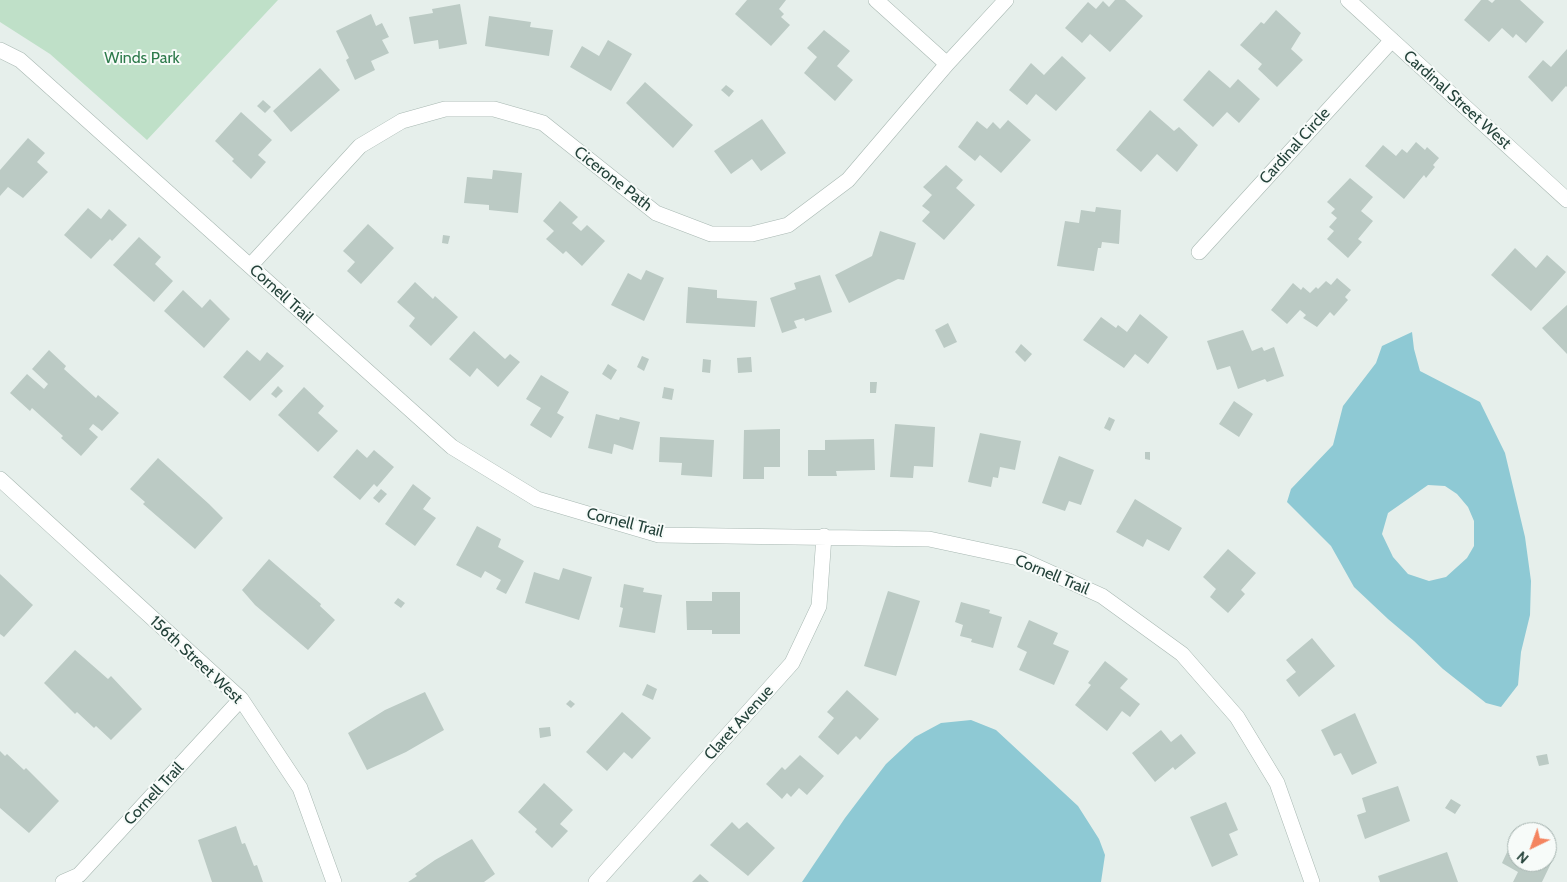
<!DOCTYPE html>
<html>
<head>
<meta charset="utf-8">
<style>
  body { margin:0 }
  #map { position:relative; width:1567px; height:882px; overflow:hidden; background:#e6efeb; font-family:Cabin,sans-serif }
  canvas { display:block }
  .north { position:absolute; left:1507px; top:822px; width:50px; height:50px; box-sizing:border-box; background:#f7fbf9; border:1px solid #a3b1ad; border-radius:50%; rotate:222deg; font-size:14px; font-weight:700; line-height:20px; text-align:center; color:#24423a }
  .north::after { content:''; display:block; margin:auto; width:18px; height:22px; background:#f4845f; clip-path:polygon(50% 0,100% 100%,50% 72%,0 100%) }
</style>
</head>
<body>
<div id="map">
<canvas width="1567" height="882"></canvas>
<div class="north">N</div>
</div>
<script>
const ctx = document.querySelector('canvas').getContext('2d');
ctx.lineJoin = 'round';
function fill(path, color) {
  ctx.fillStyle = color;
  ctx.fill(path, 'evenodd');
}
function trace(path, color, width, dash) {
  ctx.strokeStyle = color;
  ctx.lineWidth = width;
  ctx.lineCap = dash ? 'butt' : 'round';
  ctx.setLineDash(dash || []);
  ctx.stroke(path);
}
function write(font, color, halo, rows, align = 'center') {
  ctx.font = font + ' Cabin,sans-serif';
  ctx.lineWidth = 4;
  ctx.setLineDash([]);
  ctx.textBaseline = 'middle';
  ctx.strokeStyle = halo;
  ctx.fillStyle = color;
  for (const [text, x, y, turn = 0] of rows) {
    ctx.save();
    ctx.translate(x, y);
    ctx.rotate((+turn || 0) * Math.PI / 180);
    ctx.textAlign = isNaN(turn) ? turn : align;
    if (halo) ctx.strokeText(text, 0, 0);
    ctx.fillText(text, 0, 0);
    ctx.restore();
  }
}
const green = new Path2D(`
  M0,0h278l-131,140 -97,-86 -50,-32z`);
const water = new Path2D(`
  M1412,332l2,17 6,22 60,31 25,51 20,84 6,44 -1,34 -9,37 -3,33 -17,22 -15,-4 -43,-34 -29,-28 -26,-22 -34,-32 -23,-41 -44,-44 4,-13 42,-44 10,-39 33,-43 6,-17zM1428,485l17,1 12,8 11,13 6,14v25l-7,12 -21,19 -17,4 -21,-7 -15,-17 -11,-23 6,-21z
  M971,720l25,10 82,76 21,33 6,16 -4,27h-299l43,-64 41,-54 29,-27 26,-14z`);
const building = new Path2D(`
  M747,0h39l-7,9 5,5 -3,3 9,8 -19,21 -36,-32z
  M1115,0h10l18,16 -33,36 -20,-18 -8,9 -17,-15 23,-26 8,7 7,-8 6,6z
  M1481,0h7l4,3 3,-3h25l24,22 -18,21 -10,-9 -3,4 -11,-10 -13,14 -25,-22z
  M460,4l7,40 -28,5 -1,-9 -24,4 -5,-27 24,-4 -1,-4z
  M1276,10l25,23 -10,16 12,11 -26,27 -19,-18 4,-5 -22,-19 21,-23 3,2z
  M371,14l5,12 6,-3 7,14 -7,3 7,13 -18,8 4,9 -20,10 -9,-20 3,-2 -13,-27z
  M489,16l42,6 -1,5 23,3 -4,26 -64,-10z
  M824,30l26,21 -13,15 16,14 -18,21 -31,-28 13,-16 -10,-9z
  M608,40l24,14 -21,37 -41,-24 12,-21 17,10z
  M1567,49v38l-1,-1 -14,16 -24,-25 15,-17 8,7z
  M1062,56l24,22 -30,33 -20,-17 -9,11 -18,-15 22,-27 13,12z
  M320,68l20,22 -49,42 -18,-21z
  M1209,70l21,18 8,-9 22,20 -21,24 -12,-11 -14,15 -30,-27z
  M645,82l48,43 -20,23 -47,-45z
  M726,85l8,6 -5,6 -8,-7z
  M263,100l8,7 -6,6 -8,-7z
  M1150,110l24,21 5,-4 19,18 -21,27 -20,-18 -16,18 -25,-22z
  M241,112l31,28 -14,15 8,7 -15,17 -19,-18 2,-2 -19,-18z
  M762,119l24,34 -25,18 -9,-12 -21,15 -17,-23z
  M1008,120l23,20 -30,33 -21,-18 -5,6 -17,-14 19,-26 10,8 6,-7 7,7z
  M28,138l17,15 -8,9 11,10 -25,26 -15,-11 -8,9v-26z
  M1416,142l9,8 2,-3 12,11 -6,7 2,2 -9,11 -2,-3 -20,24 -39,-33 18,-21 13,11 6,-7 5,4z
  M946,165l17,15 -7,8 19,17 -31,35 -22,-19 8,-9 -8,-6 10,-11 -9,-8z
  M493,170l29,3 -4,40 -29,-3v-5l-25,-2 3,-26 25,2z
  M1350,178l23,19 -12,14 12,10 -15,18 4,3 -14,16 -21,-19 7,-8 -5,-4 8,-9 -6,-5 4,-4 -8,-7z
  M560,201l18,16 -6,6 9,8 6,-6 18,16 -23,25 -16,-15 -3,3 -17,-15 8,-8 -11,-10z
  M1096,207l25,3 -2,34 -17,-2 -1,6h-3l-4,23 -37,-5 8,-45 14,2 2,-13 14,2z
  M88,208l13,11 8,-10 18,16 -15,16 -2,-2 -19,20 -27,-24z
  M368,224l26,24 -33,36 -14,-13 8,-9 -12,-11z
  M880,231l36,12 -12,37 -6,-1 -49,24 -14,-28 37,-19z
  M443,235l7,1 -2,8 -6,-1z
  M139,237l22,20 -6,7 18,17 -19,21 -41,-37z
  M1515,248l21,20 11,-13 19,17 -35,39 -40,-36z
  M646,270l18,8 -20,43 -33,-16 17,-32 13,7z
  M820,275l12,37 -27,9 -1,-3 -10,3 3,7 -15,5 -12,-35 26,-9 -2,-6z
  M1337,278l14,12 -6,7 3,3 -14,16 -4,-4 -13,15 -14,-9 3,-3 -6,-5 -13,14 -16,-14 22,-27 8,7 2,-3 7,6 6,-6 2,2 8,-8 5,4z
  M415,282l18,17 2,-3 23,21 -27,29 -22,-20 6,-8 -18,-16z
  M688,287l29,3v8l40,3 -2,26 -69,-4z
  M183,290l19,18 8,-9 20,20 -26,29 -40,-37z
  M1567,305v49l-25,-26z
  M1140,314l28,23 -20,27 -13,-10 -11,14 -41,-28 18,-23 15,11 2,-3 9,7z
  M948,323l9,19 -13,6 -9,-18z
  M1243,330l9,21 10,-4 2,4 10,-4 10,29 -17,6 -2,-3 -27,10 -8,-23 -13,4 -10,-29z
  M474,331l31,28 5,-5 10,8 -22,25 -21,-19 -7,9 -21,-18z
  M1021,344l11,10 -7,8 -10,-10z
  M49,350l17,16 -2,3 32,29 2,-3 21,18 -17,18 -9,-7 -4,5 9,8 -17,19 -20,-18 2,-2 -31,-28 -2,3 -20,-18 17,-19 17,15 4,-5 -16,-15z
  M247,350l13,11 7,-9 17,14 -34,35 -27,-24z
  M642,356l7,3 -5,12 -7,-4z
  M751,357l1,15 -14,1 -1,-15z
  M703,359l8,1 -1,13 -8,-1z
  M608,364l9,6 -6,10 -9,-6z
  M541,375l28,17 -12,21 7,4 -13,21 -21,-13 11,-17 -15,-9z
  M870,382h7l-1,11h-6z
  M278,386l5,5 -7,7 -5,-4z
  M304,387l20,19 -6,7 20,18 -20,21 -40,-37z
  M664,387l10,2 -2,11 -10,-2z
  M1234,401l19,13 -14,23 -20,-13z
  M596,414l23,6 1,-3 20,5 -7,28 -19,-6 -2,10 -24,-6z
  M1109,417l6,3 -5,11 -6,-3z
  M895,424l40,3 -2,40 -19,-1 -1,12 -23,-1z
  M780,429v38h-16v12h-21l1,-49z
  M980,433l41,8 -6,29 -15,-3 -2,11 -5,-1 -2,10 -23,-5z
  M660,437l54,3 -2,37 -31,-2 1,-12 -23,-1z
  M874,439l1,31 -39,1 1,5h-29v-26h17v-10z
  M357,449l10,9 7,-8 20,17 -17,20 -3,-3 -14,16 -27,-23z
  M1145,452h5v8l-5,-1z
  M1059,456l35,14 -13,35 -12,-4 -4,10 -23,-8z
  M158,458l51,46 14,14 -28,31 -52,-45 2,-2 -15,-13z
  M413,484l18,14 -8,11 13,9 -21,28 -30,-22z
  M381,489l6,5 -8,9 -6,-5z
  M1135,499l47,29 -13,23 -22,-12 -4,8 -27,-15z
  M477,526l24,13 -3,8 26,14 -18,33 -10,-5 5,-9 -16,-9 -4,7 -25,-13z
  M1228,549l28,24 -15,17 4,4 -17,19 -18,-16 6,-8 -13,-12z
  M269,559l52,45 -1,2 15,14 -27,30 -53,-45 -13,-15z
  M563,568l29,9 -13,43 -54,-17 9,-31 25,8z
  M0,574l33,31 -29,32 -4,-3z
  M624,584l20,4 -1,4 19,3 -7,38 -36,-6 4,-19 -3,-1z
  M888,591l32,10 -24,75 -32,-10z
  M712,592h28v42h-28v-4h-25l-1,-29h26z
  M398,598l7,5 -4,5 -7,-5z
  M961,602l29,8 -1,3 13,4 -9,31 -22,-6 1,-3 -12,-3 3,-11 -8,-3z
  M1029,620l29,13 -5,11 16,7 -15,34 -35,-15 8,-18 -10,-5z
  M1312,638l23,28 -36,31 -13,-17 10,-8 -10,-12z
  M75,650l33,29 3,-3 31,33 -31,31 -15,-14 -2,2 -17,-16 -2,2 -31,-31z
  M1105,661l23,18 -8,9 20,16 -10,13 -8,-6 -15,20 -32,-26 16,-20 -3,-2z
  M647,684l10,5 -4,11 -11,-5z
  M847,690l32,29 -19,21 -4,-4 -18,19 -20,-18 16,-19 -7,-6z
  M425,692l19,38 -38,22 -39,18 -19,-37 37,-23z
  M570,700l5,4 -4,4 -5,-4z
  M622,712l29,26 -19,21 -8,-7 -17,19 -21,-19z
  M1355,713l22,50 -25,12 -11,-22 -7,3 -13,-26z
  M550,727l1,9 -11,2 -1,-10z
  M1161,730l10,12 10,-8 15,19 -21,17 -2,-3 -18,15 -23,-29z
  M0,751l5,5 2,-2 17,16 2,-2 33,33 -30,32 -29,-25z
  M1547,754l2,10 -10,2 -3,-10z
  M800,755l24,21 -17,19 -8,-7 -8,9 -4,-4 -5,6 -16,-15 16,-17 3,3z
  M544,783l29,27 -13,14 8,7 -16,17 -17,-16 2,-3 -19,-17z
  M1398,786l12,35 -45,18 -8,-24 9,-3 -4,-14z
  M1451,799l10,6 -6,9 -10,-6z
  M1226,802l12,28 -9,4 9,21 -26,12 -22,-50z
  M732,822l7,7 8,-7 28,26 -27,28 -38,-31z
  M236,826l6,18 3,-1 9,23 3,-1 6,17h-51l-14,-42z
  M1515,835l2,1v26h30v-11l8,4 -13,27h-29l5,-10 -16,-9z
  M472,839l23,35 -11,8h-76l9,-6 -2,-2 20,-14z
  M1447,852l11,30h-78l-2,-6z
  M700,874l9,8h-17z`);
const minor = new Path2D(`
  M876,0l71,64
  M1348,0l219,200
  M0,50l20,10 18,16 414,371 85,52 122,36 270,4 89,19 84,38 80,58 55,63 40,66 35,99
  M1199,252l193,-212
  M250,266l110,-120 42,-25 43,-12h49l49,14 113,90 55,21h41l36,-9 60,-45 99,-116 59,-64
  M0,479l241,220 59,89 34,94
  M63,882l16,-7 162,-176
  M596,882l196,-219 27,-57 5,-70`);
const parkNames = [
  ["Winds Park",142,58]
];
const streetNames = [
  ["Cardinal Street West",1457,100,42],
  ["Cardinal Circle",1295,146,-48],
  ["Cicerone Path",613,179,38],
  ["Cornell Trail",281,294,42],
  ["Cornell Trail",625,523,14],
  ["Cornell Trail",1052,575,23],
  ["156th Street West",196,660,43],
  ["Claret Avenue",739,723,-48],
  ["Cornell Trail",154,794,-47]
];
fill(green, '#bfe0c8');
fill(water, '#8ec9d4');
fill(building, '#bbcac4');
trace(minor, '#a8b8b2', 16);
trace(minor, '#fff', 15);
write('16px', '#2d7a4b', '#f7fbf9', parkNames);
write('16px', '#24423a', '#f7fbf9', streetNames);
</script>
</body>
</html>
